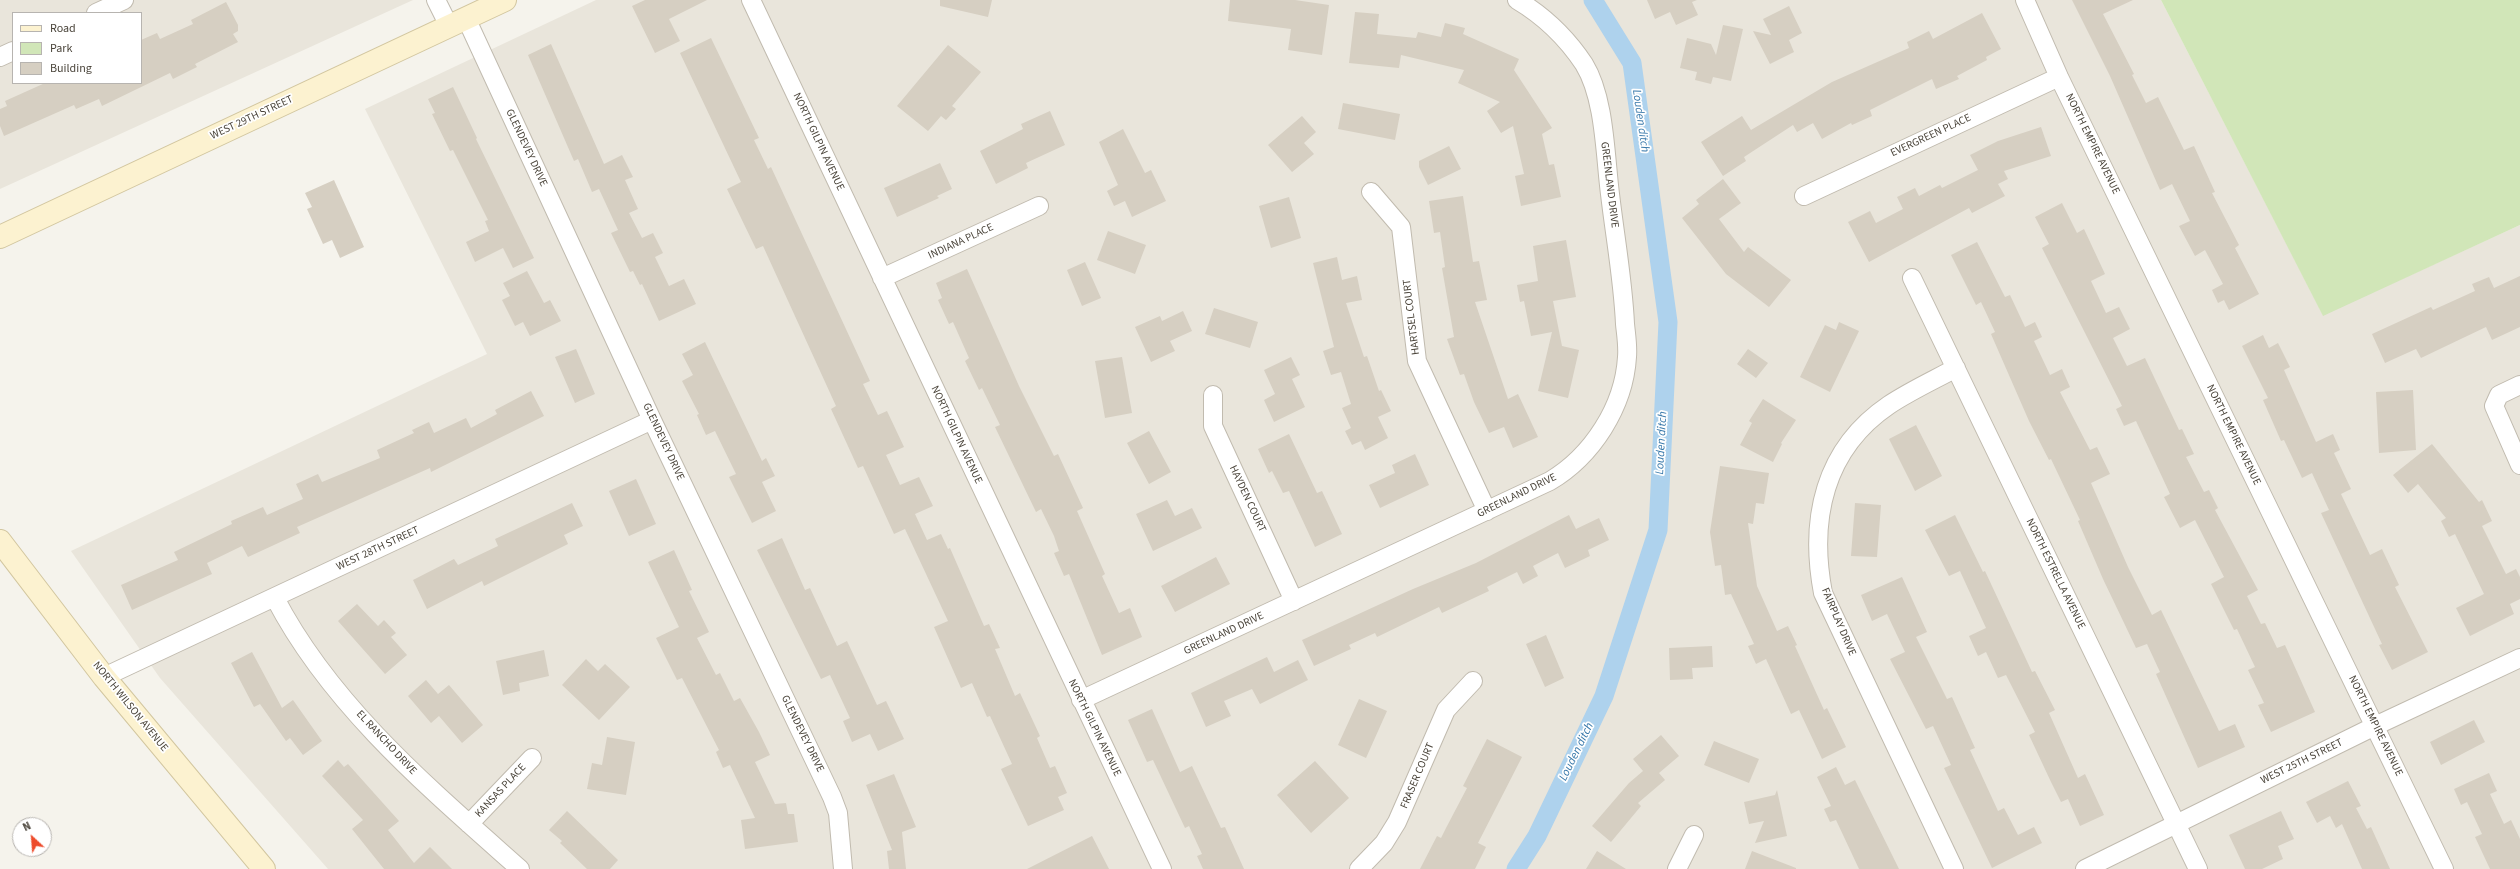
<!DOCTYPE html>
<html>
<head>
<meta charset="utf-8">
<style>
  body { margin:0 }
  #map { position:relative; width:2520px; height:869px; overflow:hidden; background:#f5f3ec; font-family:"Source Sans 3",sans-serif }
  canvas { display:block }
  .legend { position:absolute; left:12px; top:12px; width:130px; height:72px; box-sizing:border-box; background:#fff; border:1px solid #b7b4b0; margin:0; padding:5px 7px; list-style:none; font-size:12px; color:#4a443a }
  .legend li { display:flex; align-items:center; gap:8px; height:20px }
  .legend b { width:20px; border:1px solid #b7b4b0 }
  .north { position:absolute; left:12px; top:817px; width:40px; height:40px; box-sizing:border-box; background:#fff; border:1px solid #b7b4b0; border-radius:50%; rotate:334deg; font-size:11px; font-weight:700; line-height:16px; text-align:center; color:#4a443a }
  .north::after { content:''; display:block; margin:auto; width:14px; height:18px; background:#ed4b2b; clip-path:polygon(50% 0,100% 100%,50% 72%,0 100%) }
</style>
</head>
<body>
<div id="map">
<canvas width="2520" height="869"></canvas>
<ul class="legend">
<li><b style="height:5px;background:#fcf2d0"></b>Road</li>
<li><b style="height:11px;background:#d1e6b8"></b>Park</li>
<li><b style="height:11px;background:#d6cfc2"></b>Building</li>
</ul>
<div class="north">N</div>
</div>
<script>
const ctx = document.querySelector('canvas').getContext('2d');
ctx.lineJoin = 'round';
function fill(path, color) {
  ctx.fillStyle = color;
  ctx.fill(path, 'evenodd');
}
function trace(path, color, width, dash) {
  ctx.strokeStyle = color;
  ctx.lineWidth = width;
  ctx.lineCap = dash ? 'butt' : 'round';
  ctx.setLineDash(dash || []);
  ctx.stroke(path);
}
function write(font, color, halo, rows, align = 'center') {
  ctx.font = font + ' "Source Sans 3",sans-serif';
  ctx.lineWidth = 3.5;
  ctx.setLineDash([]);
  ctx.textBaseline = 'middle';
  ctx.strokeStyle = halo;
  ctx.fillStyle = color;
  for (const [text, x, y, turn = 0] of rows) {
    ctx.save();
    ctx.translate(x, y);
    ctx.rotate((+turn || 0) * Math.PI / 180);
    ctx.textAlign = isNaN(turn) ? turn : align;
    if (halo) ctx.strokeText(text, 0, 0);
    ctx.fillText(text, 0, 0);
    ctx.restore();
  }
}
const residential = new Path2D(`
  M0,0h413l-413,189zM13,13h128v70h-128z
  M596,0h1565l162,315 197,-90v644h-2192l-168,-191 -89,-127 416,-197 -122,-245z`);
const green = new Path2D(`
  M2161,0h359v225l-197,91z`);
const canal = new Path2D(`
  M1516,869l21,-33 67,-140 54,-166 10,-208 -36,-259 -39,-63`);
const building = new Path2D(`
  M645,0h62l-38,19 11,22 -25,12 -23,-47z
  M940,0h52l-4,17 -48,-11z
  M1230,0h65l34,5 -7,50 -34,-5 3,-21 -63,-8z
  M1647,0h50l-5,2 6,13 -22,10 -6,-13 -15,7z
  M2072,0h61l-30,14 31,60 -2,1 14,28 12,-6 26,53 10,-4 21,46 -3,1 27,52 -4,3 24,46 -30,16 -5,-10 -6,3 -6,-13 11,-6 -18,-34 -10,6 -16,-30 11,-5 -18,-37 -12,6 -50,-114z
  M226,2l12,23v6l-5,3 5,8 -43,22 2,3 -24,12 -3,-6 -68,33 -3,-7 -23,10 -2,-4 -70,31 -4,-10v-17l7,-3 -2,-5 40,-18h96v-43l16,-7 3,6 33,-15 -2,-4z
  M1789,6l13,27 -13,7 5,12 -24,12 -17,-33 18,4 -8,-16z
  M1355,12l24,2 -2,20 39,4 2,-6 23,5 4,-14 20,5 -2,6 56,25 -5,11 38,58 -10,6 7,31 5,-1 7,33 -40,9 -6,-30 9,-2 -11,-48 -12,7 -14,-22 13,-9 -42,-19 6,-13 -63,-15 -2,13 -50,-5z
  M1982,13l19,36 -15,8 1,3 -30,16 2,3 -23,10 -4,-10 -62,31 2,6 -20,9 -1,-2 -29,16 -9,-16 -16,9 -4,-7 -49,32 2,4 -23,15 -22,-34 41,-26 9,14 81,-48 77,-34 -2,-6 22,-11 4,8z
  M1723,25l20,4 -12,52 -18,-4 -2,7 -16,-4 2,-8 -17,-4 7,-30 24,6 5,11z
  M711,38l48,100 -5,2 14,29 3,-2 99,214 -7,3 15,31 9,-4 17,36 -18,8 14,30 19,-8 14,29 -18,8 12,26 14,-6 7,15 2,-1 34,78 5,-2 11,24 -5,1 20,47 5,-3 20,43 -3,2 13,30 5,-2 12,27 -9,4 6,13 -36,16 -27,-57 11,-5 -22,-48 -3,1 -15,-34 -11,5 -27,-61 14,-6 -43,-92 -11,5 -31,-68 -5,2 -27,-59 5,-3 -73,-160 -7,3 -29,-60 14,-7 -61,-129z
  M551,44l53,120 18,-9 11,22 -8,3 13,29 -9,4 13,25 11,-5 10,20 -8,4 14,29 15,-7 12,25 -37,17 -17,-37 -2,1 -7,-14 -3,1 -19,-39 7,-3 -19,-41 -7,3 -14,-33 -4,2 -46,-106z
  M948,45l33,27 -29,34 4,3 -10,11 -5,-4 -13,15 -31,-25z
  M453,87l24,51 -1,1 58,119 -21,10 -10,-20 -28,14 -9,-20 23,-11 -4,-10 3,-1 -35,-70 -3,1 -18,-37 3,-1 -7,-14z
  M1343,103l57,11 -5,26 -57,-11z
  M1050,111l15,34 -39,18 2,5 -32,16 -16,-33 43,-22 -2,-5z
  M1302,116l14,16 -12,11 10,11 -22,18 -24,-27z
  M2041,127l10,29 -47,15 4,8 -10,5 7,12 -33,17 -3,-5 -100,54 -21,-40 22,-11 6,12 27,-14 -6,-12 18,-9 4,8 21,-11 2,3 36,-18 -8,-15 28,-14z
  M1123,129l22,44 6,-3 15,31 -34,16 -7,-16 -11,5 -7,-15 11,-6 -19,-43z
  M1449,146l12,23 -33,16 -9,-18v-6z
  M940,163l12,26 -15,7 2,2 -42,19 -13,-29z
  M1723,179l18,24 -22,16 25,33 4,-5 43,33 -22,27 -43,-33 -44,-56 17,-14 -3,-4z
  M334,180l30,67 -24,11 -8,-18 -9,4 -16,-35 5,-2 -7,-14z
  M1463,196l10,66 6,-1 8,39 -12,2 33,97 10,-5 20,43 -25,11 -9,-21 -15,6 -15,-31 -10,-28 -4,1 -13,-36 7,-2 -12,-69 3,-1 -5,-35 -6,1 -5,-32z
  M1289,197l12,41 -30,10 -12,-42z
  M2062,203l15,30 7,-4 21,45 -14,7 15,32 13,-6 11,22 -17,9 14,28 18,-8 34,72 3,-1 12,25 -8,3 18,35 5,-2 9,18 -3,2 43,80 -11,6 14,28 4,-1 12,25 8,-3 30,67 -44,20 -13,-27 6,-2 -16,-33 7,-3 -18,-38 -3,1 -23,-46 13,-7 -29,-57 -15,8 -16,-31 6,-3 -34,-73 -12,5 -8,-17 6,-3 -80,-158 7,-4 -14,-27z
  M1108,231l38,14 -11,29 -38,-14z
  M1566,240l10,57 -23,4 9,45 17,4 -11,48 -30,-7 14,-59 -21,4 -7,-35 -4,1 -3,-17 21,-4 -5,-35z
  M1977,242l28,55 5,-2 15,32 10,-5 7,15 -8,4 16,34 12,-6 8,18 -10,5 30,58 7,-3 13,27 -19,9 37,84 24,48 9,-5 58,121 16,-7 10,23 -47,21 -42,-94 4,-2 -13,-28 -11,4 -33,-69 -25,-58 2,-1 -29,-61 -2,1 -20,-39 -38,-87 4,-2 -14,-30 -5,3 -25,-50z
  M1337,257l5,23 15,-4 5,24 -16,3 18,54 3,-1 12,35 2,-1 10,21 -13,6 10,21 -23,12 -4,-9 -9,4 -7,-14 6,-3 -9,-20 9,-4 -10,-32 -10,3 -8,-24 11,-4 -21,-84z
  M1085,262l16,36 -19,8 -15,-36z
  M967,269l52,117 35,70 4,-2 25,54 -6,3 28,63 -3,2 17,37 11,-5 12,29 -40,18 -33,-81 -5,2 -10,-23 5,-2 -5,-15 -13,-27 -5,3 -41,-85 5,-2 -18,-37 -3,2 -14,-29 4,-3 -16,-36 -4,2 -11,-24 4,-2 -6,-15z
  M527,271l17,32 6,-3 11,21 -31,15 -7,-14 -8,4 -13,-26 8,-4 -7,-13z
  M2520,276v51l-28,13 -6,-13 -65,31 -5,-9 -31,14 -13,-29 59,-27 2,3 42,-19 -3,-7 17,-7 5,11z
  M1214,308l44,14 -8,26 -45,-14z
  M1183,311l9,20 -22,10 5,10 -24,11 -16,-35 25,-11 2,5z
  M1839,322l20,9 -29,61 -30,-15 25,-52 11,5z
  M2263,335l6,13 9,-5 12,24 -6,3 32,72 17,-8 7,16 -6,3 17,36 -10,5 29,61 12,-6 17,36 -4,2 33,65 -36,18 -13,-25 3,-1 -61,-131 8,-3 -17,-37 -10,5 -18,-38 -3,1 -18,-41 5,-2 -26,-52z
  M705,342l57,119 4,-3 9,18 -13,6 14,29 -24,12 -23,-46 7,-3 -21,-43 -9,4 -9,-20 2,-1 -17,-33 11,-6 -11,-21z
  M576,349l19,45 -20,9 -20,-46z
  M1748,349l20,14 -12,15 -19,-14z
  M1122,357l10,56 -27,5 -10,-57z
  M1291,357l9,18 -8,4 13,28 -31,15 -10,-22 11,-6 -11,-24z
  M2413,390l3,60 -37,3 -3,-61z
  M531,391l13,25 -113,56 -1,-4 -133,59 3,6 -52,24 -6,-11 -35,17 5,11 -80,36 -11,-25 57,-25 -4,-8 58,-28 -1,-3 32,-14 4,8 36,-16 -7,-15 22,-10 4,8 58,-24 -3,-8 37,-17 -2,-3 17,-8 5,11 32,-15 5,10 26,-14 -2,-4z
  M1763,399l33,21 -15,23 1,1 -9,18 -33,-17 12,-22 -3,-2z
  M1916,425l26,51 -27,15 -26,-52z
  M1149,431l22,41 -22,12 -22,-41z
  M1289,434l28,59 5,-2 20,43 -27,13 -26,-56 -6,2 -11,-22 -3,2 -11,-24z
  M2432,444l47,58 3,-2 10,21 -10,5 24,48 10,-5 4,8v22l-10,5 4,10 -44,22 -14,-28 28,-14 -29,-60 -6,3 -8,-16 5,-3 -28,-34 -10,9 -15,-18z
  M1415,454l14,31 -49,23 -11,-23 26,-12 -3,-8z
  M1720,466l49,7 -5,31 -8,-1 -3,21 -5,-1 9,63 20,45 11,-5 9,19 -2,1 29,64 3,-2 19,39 -24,12 -23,-49 -8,4 -25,-55 -10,5 -8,-18 6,-2 -23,-50 -6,1 -4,-30 -6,1 -5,-34z
  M636,479l20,45 -27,12 -20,-45z
  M1167,500l8,16 17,-8 10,20 -49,23 -17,-37z
  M572,503l11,23 -19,9 4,9 -84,42 -2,-5 -55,28 -14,-29 41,-21 4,6 40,-19 -3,-7z
  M1855,503l26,2 -4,52 -26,-1z
  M1569,515l7,14 23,-11 10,22 -21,10 2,6 -25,12 -7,-15 -25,13 5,10 -15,8 -6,-12 -30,15 2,4 -47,22 -3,-6 -62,30 -2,-4 -26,12 2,4 -37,17 -12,-26 111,-51 63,-26z
  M1955,515l28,57 2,-1 47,101 3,-1 20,39 -6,3 29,65 7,-4 19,41 -24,11 -12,-27 -7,3 -10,-20 -22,-47 6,-3 -29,-57 -8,3 -12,-26 -8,4 -9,-20 17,-8 -26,-57 -11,5 -24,-46z
  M782,538l23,52 5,-2 27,58 10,-5 30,64 9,-4 18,38 -26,12 -8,-17 -18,8 -9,-21 7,-3 -20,-43 -9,4 -64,-129z
  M674,550l18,40 -3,1 20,41 -12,6 19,37 4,-2 14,28 6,-3 19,34 11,23 -15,7 20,42 11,-1 2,11h6l4,28 -53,7 -4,-29 14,-2 -25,-53 -7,3 -7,-16 3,-2 -37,-72 -5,2 -21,-42 23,-11 -31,-65z
  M1216,557l14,27 -55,28 -14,-26z
  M1902,577l25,55 -11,5 31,62 5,-2 23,51 -5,2 28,61 6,-3 14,27 16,-8 8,16 -50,25 -48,-100 7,-3 -18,-39 -7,3 -36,-70 15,-7 -18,-38 -15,7 -11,-26z
  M357,604l21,22 6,-6 12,13 -5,4 16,18 -22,19 -47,-53z
  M1546,635l18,43 -19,9 -19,-43z
  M1712,646l1,21 -21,1 1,11 -23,1 -1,-32z
  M544,650l5,26 -30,7 1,8 -17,4 -7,-34z
  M252,652l30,56 11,-8 29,41 -19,14 -13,-17 -4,3 -26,-37 -6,3 -23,-44z
  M1267,657l7,15 24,-12 10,20 -48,24 -8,-15 -28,12 7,15 -25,11 -15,-34z
  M586,659l12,12 7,-7 25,23 -31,33 -37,-35z
  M426,680l12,14 11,-9 34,40 -21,18 -23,-27 -8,7 -23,-27z
  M1359,699l28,12 -21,47 -28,-13z
  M1152,709l28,63 12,-6 29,62 4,-1 19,42h-41l-6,-13 5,-2 -13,-28 -4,2 -32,-68 -6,2 -19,-42z
  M2474,720l11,22 -44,23 -11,-23z
  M1661,735l18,21 -20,17 6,7 -27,23 3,3 -30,36 -19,-16 37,-43 14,-12 -10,-12z
  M607,737l28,5 -9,53 -39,-6 5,-26 10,2z
  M1487,739l35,18 -44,86 8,4 -11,22h-55l17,-33 4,2 5,-10 21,-40 -4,-2z
  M1714,741l45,18 -10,24 -45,-18z
  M338,760l6,7 4,-3 51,57 -11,9 26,33 16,-16 22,22h-68l-32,-40 11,-9 -41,-44z
  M1315,761l34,37 -38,35 -34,-38z
  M1836,767l9,18 10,-5 44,89h-40l-23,-49 -6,2 -6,-13 7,-3 -14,-29z
  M2489,773l8,18 -7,3 14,30 7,-4 9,19v30h-30l-15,-32 7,-3 -15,-32 -6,3 -7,-16z
  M894,774l22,53 -14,5 4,37h-17l-2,-18 5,-1 -26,-65z
  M2348,781l13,25 -5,2 11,21 4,-2 19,42h-28l-20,-45 -6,4 -6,-12 -13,7 -11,-21z
  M1777,790l10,46 -32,7 9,-22 -15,3 -5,-22 31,-7z
  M567,811l51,49 -8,9h-23l-27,-26 2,-2 -13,-11z
  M2281,811l13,28 -16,7 5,13 -21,10h-17l-16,-34z
  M1092,836l17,33h-82z
  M1597,851l29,18h-40z
  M1752,851l44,17v1h-51z`);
const street = new Path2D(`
  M436,0l13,26
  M751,0l411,869
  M2025,0l34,77 385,792
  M96,13l28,-13
  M466,18l186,402 180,377 6,16 5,56
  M0,57l13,-6
  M1371,192l30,35 16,134 70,150
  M1804,196l255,-119
  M882,278l157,-72
  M1912,278l286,591
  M2520,385l-21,10 -5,11 26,59
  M1213,395v31l81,175
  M275,598c56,108 155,191 245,271
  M104,677l548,-257
  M1081,700l469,-219c42,-25 74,-74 77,-124 1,-11 -1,-23 -2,-33 -2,-44 -10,-87 -15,-130 -5,-39 -5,-96 -26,-130 -18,-27 -40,-48 -67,-64
  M469,824l63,-66
  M1359,869l25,-26 13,-21 49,-112 27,-29
  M1677,869l17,-34
  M1954,869l-131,-276c-14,-74 1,-144 66,-188 21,-14 45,-25 67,-37
  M2085,869l290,-143 145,-68`);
const secondary = new Path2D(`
  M0,237l505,-237
  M0,541l104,136 160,192`);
const streetNames = [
  ["WEST 29TH STREET",252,118,-25],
  ["EVERGREEN PLACE",1931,136,-25],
  ["NORTH GILPIN AVENUE",818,142,65],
  ["NORTH EMPIRE AVENUE",2092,144,64],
  ["GLENDEVEY DRIVE",526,148,65],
  ["GREENLAND DRIVE",1609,185,83],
  ["INDIANA PLACE",961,242,-25],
  ["HARTSEL COURT",1412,317,-97],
  ["NORTH GILPIN AVENUE",956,435,65],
  ["NORTH EMPIRE AVENUE",2233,435,64],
  ["GLENDEVEY DRIVE",663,442,65],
  ["GREENLAND DRIVE",1517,496,-26],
  ["HAYDEN COURT",1247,499,65],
  ["WEST 28TH STREET",378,549,-25],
  ["NORTH ESTRELLA AVENUE",2055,574,64],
  ["FAIRPLAY DRIVE",1838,622,67],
  ["GREENLAND DRIVE",1224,634,-25],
  ["NORTH WILSON AVENUE",130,707,51],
  ["NORTH EMPIRE AVENUE",2375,726,64],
  ["NORTH GILPIN AVENUE",1094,728,64],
  ["GLENDEVEY DRIVE",802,734,64],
  ["EL RANCHO DRIVE",386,743,47],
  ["WEST 25TH STREET",2302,762,-26],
  ["FRASER COURT",1418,776,-67],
  ["KANSAS PLACE",501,791,-47]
];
const waterNames = [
  ["Louden ditch",1640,121,82],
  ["Louden ditch",1662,443,-87],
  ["Louden ditch",1577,752,-64]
];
fill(residential, '#e9e5db');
fill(green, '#d1e6b8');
trace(canal, '#aed2ed', 19);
fill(building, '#d6cfc2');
trace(street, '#c1bbaf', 20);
trace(secondary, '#d2c69f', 24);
trace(street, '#fff', 18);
trace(secondary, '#fcf2d0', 22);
write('11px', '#4a443a', '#fff', streetNames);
write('italic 12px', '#3677a9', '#fff', waterNames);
</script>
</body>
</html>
